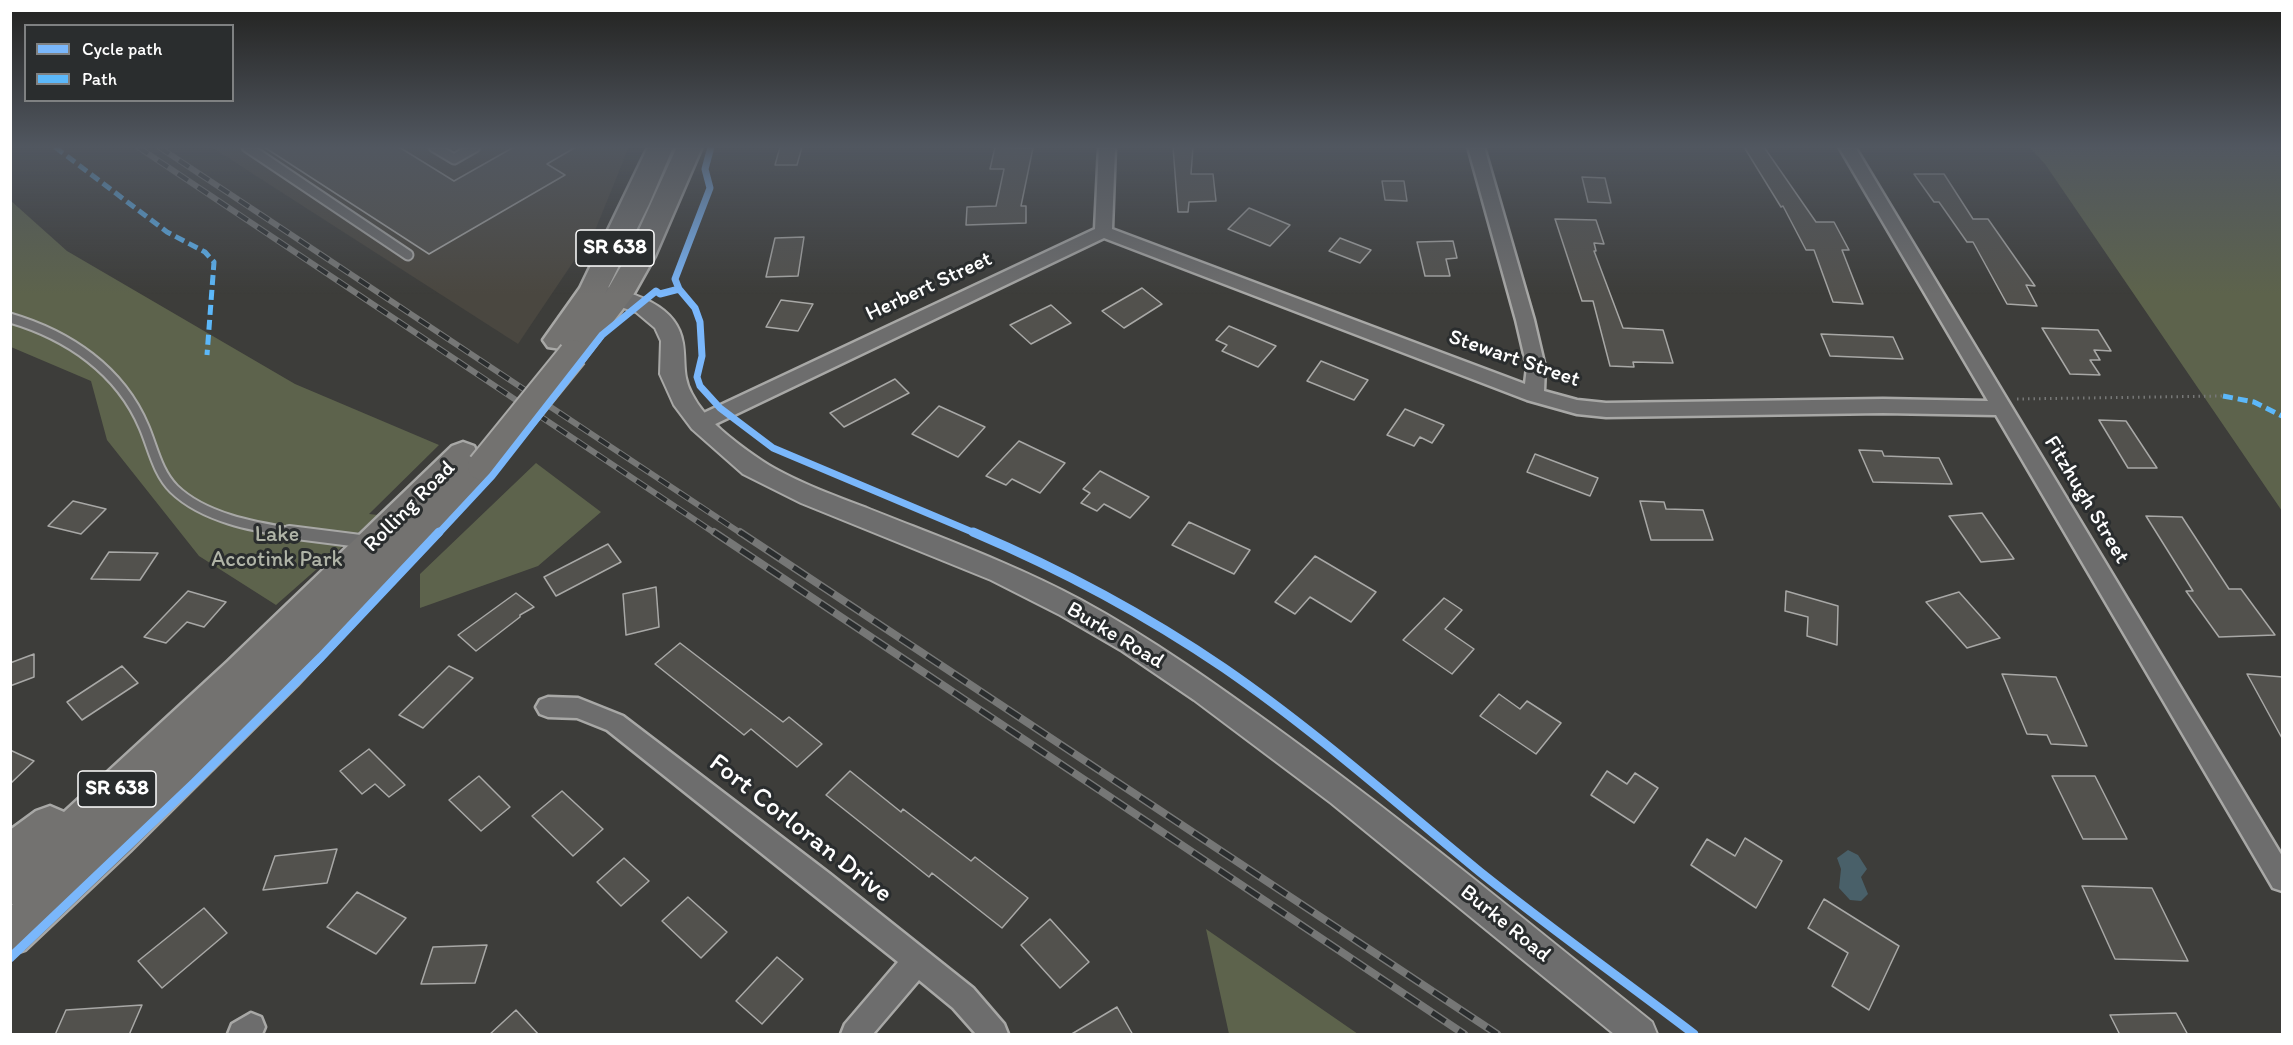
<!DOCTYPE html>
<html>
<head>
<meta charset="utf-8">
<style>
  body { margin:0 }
  #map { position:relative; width:2293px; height:1045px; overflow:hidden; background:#3d3d3a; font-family:Itim,sans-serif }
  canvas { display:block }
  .frame { position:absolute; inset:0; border:12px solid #fff; pointer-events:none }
  .legend { position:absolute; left:24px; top:24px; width:210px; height:78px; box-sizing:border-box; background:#2a2d2e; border:2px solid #7f8182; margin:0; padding:8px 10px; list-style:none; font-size:18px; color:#fff }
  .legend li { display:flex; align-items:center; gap:12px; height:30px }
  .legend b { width:30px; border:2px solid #7f8182 }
</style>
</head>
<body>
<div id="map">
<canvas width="2293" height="1045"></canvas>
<div class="frame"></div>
<ul class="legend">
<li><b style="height:8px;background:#7ab7fb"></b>Cycle path</li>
<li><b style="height:8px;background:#5cb8fa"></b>Path</li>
</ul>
</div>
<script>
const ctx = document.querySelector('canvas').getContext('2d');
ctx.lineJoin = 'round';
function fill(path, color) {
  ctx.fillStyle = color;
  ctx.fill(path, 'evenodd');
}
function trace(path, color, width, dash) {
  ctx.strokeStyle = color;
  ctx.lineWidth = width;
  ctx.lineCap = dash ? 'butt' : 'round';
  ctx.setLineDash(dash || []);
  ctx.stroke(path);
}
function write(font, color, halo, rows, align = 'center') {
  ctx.font = font + ' Itim,sans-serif';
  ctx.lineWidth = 6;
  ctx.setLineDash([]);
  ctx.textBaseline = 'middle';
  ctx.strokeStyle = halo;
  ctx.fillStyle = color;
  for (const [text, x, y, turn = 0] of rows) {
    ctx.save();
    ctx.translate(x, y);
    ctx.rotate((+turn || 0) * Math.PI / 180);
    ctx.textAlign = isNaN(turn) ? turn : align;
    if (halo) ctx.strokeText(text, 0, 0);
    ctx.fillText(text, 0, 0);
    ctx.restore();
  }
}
const built = new Path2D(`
  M211,147h418l-33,81 -78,116z`);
const green = new Path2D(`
  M2029,147h253v364l-237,-347z
  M10,200l57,51 228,133 144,61 -70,69 9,1 -102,90 -77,-49 -92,-116 -16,-59 -80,-34z
  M536,463l65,49 -63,54 -118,42v-34z
  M1206,929l152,105h-129z`);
const water = new Path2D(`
  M1848,850l10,5 9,14 -6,8 7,17 -7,7 -11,-1 -11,-12 2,-19 -4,-11z`);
const building = new Path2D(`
  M264,147h135l55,34 60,-34h62l-29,17 18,11 -136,79z
  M780,147h22l-5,18h-22z
  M995,147l38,1 -12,58h5v17l-60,2 1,-18 29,-1 8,-37h-14z
  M1173,147h20l-2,27h22l3,27 -27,1 -1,10h-10z
  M1744,147h20l52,75h18l15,28h-7l21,54 -30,-2 -19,-52h-8l-23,-44 -2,1z
  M1914,174h30l29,45h15l47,67 -9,-1 11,21 -30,-2 -34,-62h-6l-28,-40h-5z
  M1582,177l23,1 6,25 -23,-1z
  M1382,181h22l3,20 -22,-1z
  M1249,208l41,17 -20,21 -42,-17z
  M1555,219l41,1 8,24 -10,-1 2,8h-2l29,77 40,2 10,33 -40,-1 1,5 -24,-1 -17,-65h-11z
  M804,237l-6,39 -32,1 9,-39z
  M1340,238l31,12 -11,13 -31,-12z
  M1453,241l4,17 -11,1 4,17h-25l-8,-34z
  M1142,288l20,16 -38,24 -22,-17z
  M781,300l32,4 -15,27 -32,-4z
  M1051,305l20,18 -40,21 -21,-19z
  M1229,326l47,20 -18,21 -36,-16 5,-6 -11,-5z
  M2042,328l56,2 13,21 -17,-1 6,10h-10l10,15 -30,-1z
  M1821,334l72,3 10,22 -73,-3z
  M1321,361l47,19 -14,20 -47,-19z
  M895,379l14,14 -65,34 -14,-14z
  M939,406l46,21 -27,30 -46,-23z
  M1405,409l39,16 -12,18 -12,-6 -6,9 -27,-11z
  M2099,420l27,1 31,47h-29z
  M1019,441l46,22 -25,30 -28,-14 -6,6 -20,-9z
  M1859,450l23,1 2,5 55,2 13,26 -79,-2z
  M1535,454l63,24 -8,18 -63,-24z
  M1100,471l49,26 -19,21 -26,-14 -7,7 -16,-8 9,-10 -7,-4z
  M73,501l33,8 -25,25 -33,-8z
  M1640,501l24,1 2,7 37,1 10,30h-62z
  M1982,513l32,46 -33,3 -32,-46z
  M2146,516l36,1 47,72h12l34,46 -56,2 -33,-46h7z
  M1189,522l61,28 -16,24 -62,-29z
  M608,544l13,18 -65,34 -12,-19z
  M109,552l49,1 -18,27 -49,-1z
  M1315,556l61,36 -25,30 -41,-25 -15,17 -20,-12z
  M656,587l3,40 -33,8 -3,-41z
  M188,591l38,11 -22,25 -17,-5 -21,21 -22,-6z
  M1786,591l52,15 -1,39 -30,-9 1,-19 -23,-6z
  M1959,592l41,46 -33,10 -41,-46z
  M516,593l18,14 -14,8v2l-44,34 -18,-16z
  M1444,598l18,12 -17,19 29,20 -22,25 -49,-34z
  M680,643l103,79 6,-5 33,27 -25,23 -46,-38 -7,6 -89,-71z
  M34,654v23l-24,9v-23z
  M122,666l16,17 -56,37 -15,-18z
  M449,666l24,12 -50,50 -24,-13z
  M2002,674l54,3 31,69 -36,-2 -4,-9 -20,-1z
  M2247,674l36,3v63z
  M1499,694l21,15 7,-8 34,22 -25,31 -56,-38z
  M369,749l36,36 -16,12 -14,-13 -13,10 -22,-23z
  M10,750l24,11 -24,23z
  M850,771l51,41 2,-3 68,52 4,-4 53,41 -26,30 -70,-55 -3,4 -103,-82z
  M1607,771l20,13 8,-11 23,15 -24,35 -43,-28z
  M479,776l31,31 -29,24 -32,-31z
  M2052,776h43l32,63h-44z
  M562,791l41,38 -30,27 -41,-40z
  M1745,838l37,23 -26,47 -65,-43 16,-26 28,17z
  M337,849l-10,34 -64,7 12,-34z
  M624,858l25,23 -28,25 -24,-24z
  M2082,886l70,2 36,73 -73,-2z
  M357,892l49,26 -30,36 -49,-27z
  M688,897l39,35 -26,26 -39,-37z
  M1824,899l75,47 -30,64 -37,-24 16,-33 -40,-25z
  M204,908l23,25 -65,55 -24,-27z
  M1050,919l39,43 -29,26 -39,-43z
  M487,945l-12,38 -54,1 12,-37z
  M777,957l26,22 -41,45 -26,-23z
  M142,1005l-13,30h-74l11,-25z
  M1117,1007l16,28h-63z
  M516,1010l23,25h-50z
  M2176,1013l12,22h-68l-10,-20z`);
const path = new Path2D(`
  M2017,399l206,-3`);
const serviceFar1 = new Path2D(`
  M247,147l161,108
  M434,147l20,12 21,-12
  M10,318c58,17 110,52 134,109 9,21 13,45 30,62 31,30 83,38 124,45`);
const service = new Path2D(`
  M289,532l79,10`);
const minor = new Path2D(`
  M1099,147h16l-3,82 413,155 2,-17 -11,-47 -48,-173h16l50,173 11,47 -1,24 33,9 29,3 277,-4 105,2 -149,-254h16l427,709v35l-9,-3 -277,-473 -113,-2 -277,4 -29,-3 -50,-14 -423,-162 -397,190 -7,2 -7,-2 -3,-5 3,-5 402,-189z
  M548,697l30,1 45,18 207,158 143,114 31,36 4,10h-32l-23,-26 -34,-28 -46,54h-32l4,-10 53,-62 -291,-232 -30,-12 -29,-1 -8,-3 -4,-7 4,-7z
  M251,1013l10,4 4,10 -3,7h-34l4,-10z`);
const tertiary = new Path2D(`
  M595,284c33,8 82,18 88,59 3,19 -1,33 9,51 13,26 43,48 66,64 28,20 77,38 109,50 72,29 145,55 214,92 72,39 139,87 205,135 125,91 245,190 366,287l5,12h-43l-283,-231 -137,-103 -72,-49 -62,-36 -69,-35 -190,-77 -58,-29 -51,-45 -18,-24 -14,-31 1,-33 -6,-13 -19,-16 -49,-16 -3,-5 3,-5z`);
const primary = new Path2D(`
  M648,147h25l-24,57 -44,90 22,-38 50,-109h25l-47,109 -23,41 -49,64 -10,3 -10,-3 -5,-7 3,-5 -13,-2 -5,-7 37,-52z
  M463,442l11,4 4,9 4,-1 11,4 5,8 -5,8 -196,211 -167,166 -105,99 -15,5v-48l3,-3 -3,1v-75l26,-19 14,-5 14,6 163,-150 225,-216z`);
const railFar1 = new Path2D(`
  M138,147l578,387
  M159,147l583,387`);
const rail = new Path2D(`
  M714,532l750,502
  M740,532l757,502`);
const primaryBridge = new Path2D(`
  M482,466l91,-112`);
const quiet = new Path2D(`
  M55,147l112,85 38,20 9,10 -7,93
  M2223,396l31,6 28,14`);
const cyclewayFar1 = new Path2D(`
  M679,289l16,19 5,14 2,34 -5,21 3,9 20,22 53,40 204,86
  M438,534l54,-58 110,-141 54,-44 4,3 19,-5 -4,-10 35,-91 -5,-19 6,-22`);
const cycleway = new Path2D(`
  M973,532c87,37 173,83 251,136 90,62 172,135 256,204 70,56 143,108 214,162
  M10,958l184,-175 127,-126 118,-125`);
const shields = [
  [615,248,78],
  [117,789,78]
];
const shieldNames = [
  ["SR 638",615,248],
  ["SR 638",117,789]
];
const streetNames = [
  ["Herbert Street",929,287,-25],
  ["Stewart Street",1514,359,19],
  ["Fitzhugh Street",2086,500,59],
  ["Rolling Road",410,507,-45],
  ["Burke Road",1115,636,31],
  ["Burke Road",1505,924,39]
];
const parkNames = [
  ["Lake",277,535],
  ["Accotink Park",277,560]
];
const nearStreetnames = [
  ["Fort Corloran Drive",800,829,38]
];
fill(built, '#4a4740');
fill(green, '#5d634c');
fill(water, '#496069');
fill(building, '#52514d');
trace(building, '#a8a8a6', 1.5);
trace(serviceFar1, '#a8a8a6', 13);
trace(service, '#a8a8a6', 16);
trace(minor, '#a8a8a6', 5);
trace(tertiary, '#a8a8a6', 4);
trace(primary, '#a8a8a6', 5);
trace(path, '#767776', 3, [1.5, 4]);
trace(serviceFar1, '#6d6d6d', 9);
trace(service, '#6d6d6d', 12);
fill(minor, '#6d6d6d');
fill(tertiary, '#6d6d6d');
fill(primary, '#737270');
trace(railFar1, '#767776', 6);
trace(rail, '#767776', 8);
trace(railFar1, '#2a2d2e', 4, [12]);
trace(rail, '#2a2d2e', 5, [16]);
trace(primaryBridge, '#a8a8a6', 32, []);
trace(primaryBridge, '#737270', 28);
trace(quiet, '#5cb8fa', 5, [10, 5]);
trace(cyclewayFar1, '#7ab7fb', 7);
trace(cycleway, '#7ab7fb', 9);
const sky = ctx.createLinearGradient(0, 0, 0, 294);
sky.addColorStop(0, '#222220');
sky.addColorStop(0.5, '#515760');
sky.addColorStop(1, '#51576000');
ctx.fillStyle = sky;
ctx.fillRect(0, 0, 2293, 294);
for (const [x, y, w] of shields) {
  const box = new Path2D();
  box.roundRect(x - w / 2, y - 18, w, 36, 4.5);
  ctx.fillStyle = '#2a2d2e';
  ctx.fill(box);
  trace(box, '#fff', 1.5);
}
write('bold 21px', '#fff', null, shieldNames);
write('22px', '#fff', '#2a2d2e', streetNames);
write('22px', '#b0b4a7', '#2a2d2e', parkNames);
write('27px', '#fff', '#2a2d2e', nearStreetnames);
</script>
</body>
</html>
